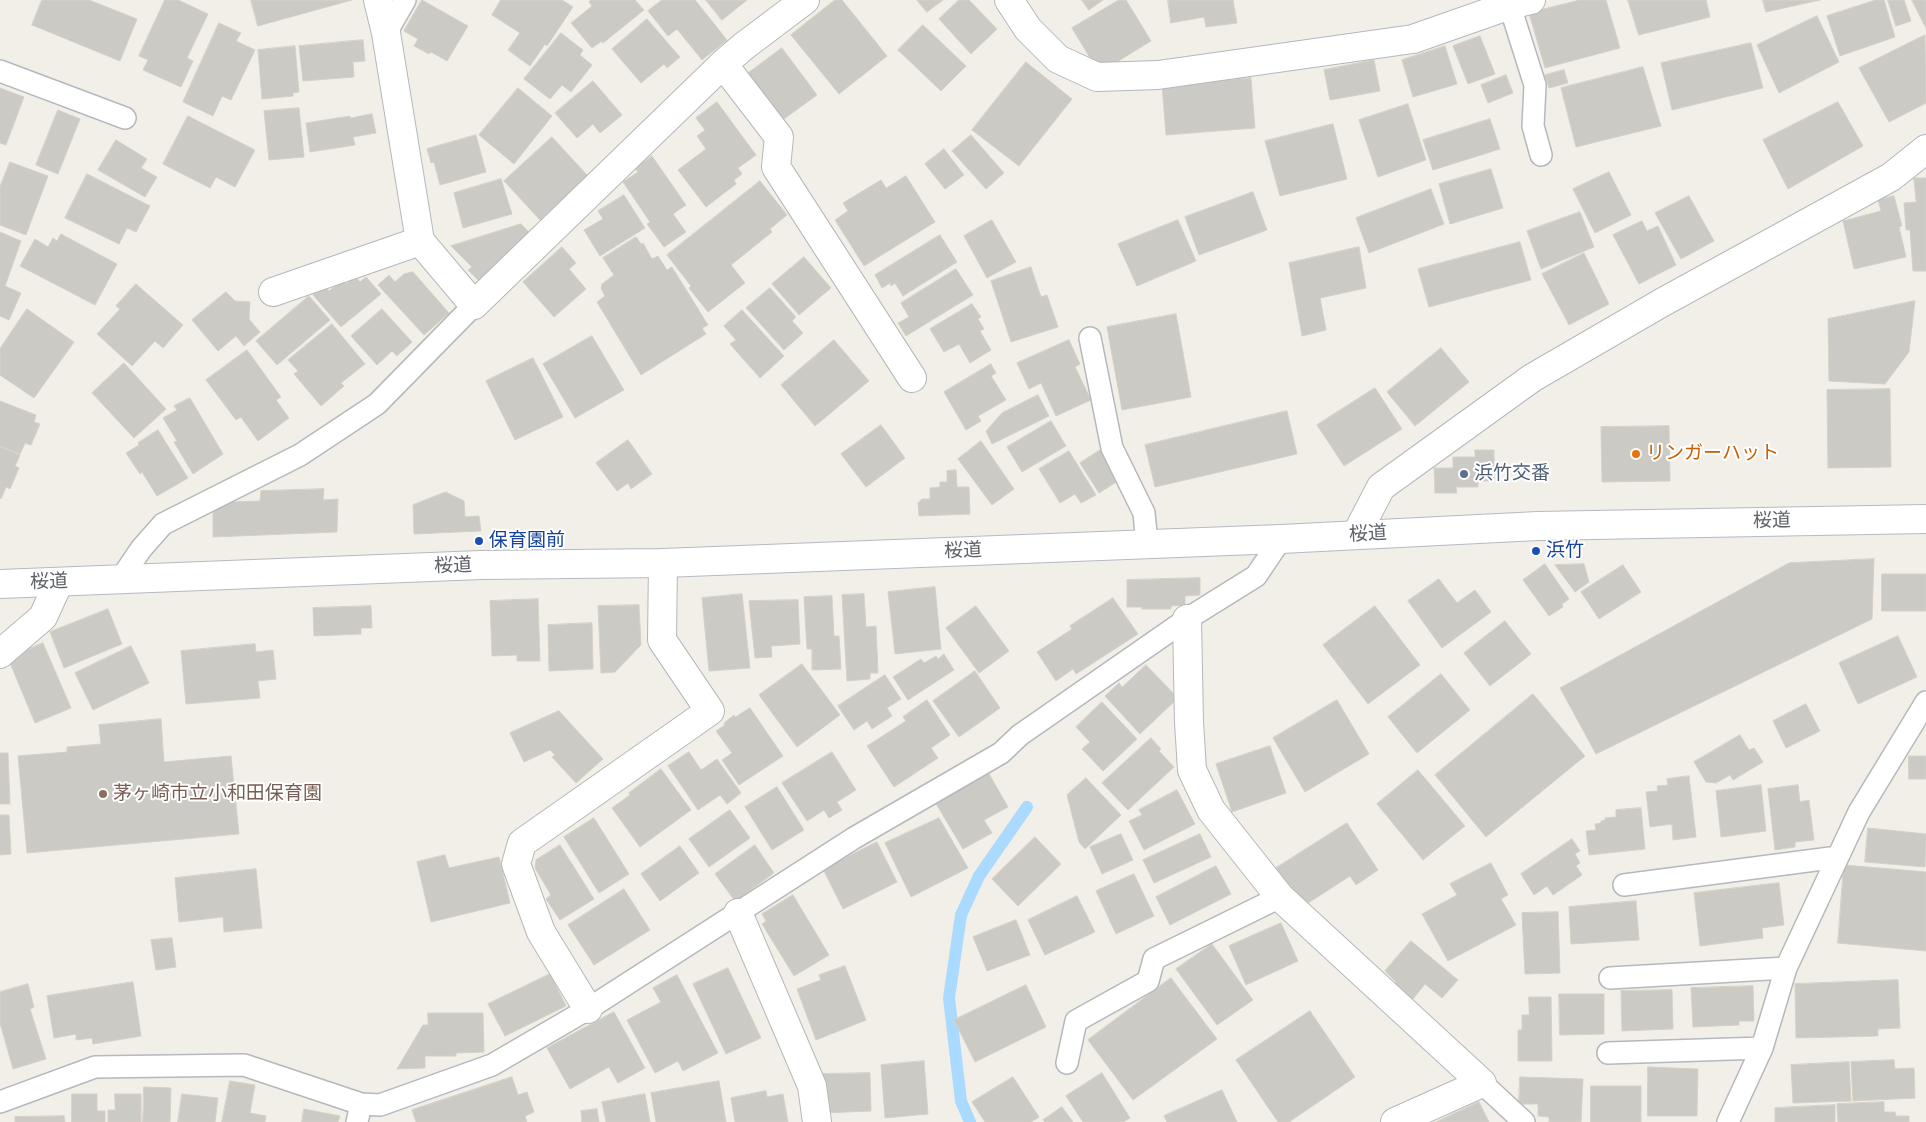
<!DOCTYPE html>
<html>
<head>
<meta charset="utf-8">
<style>
  body { margin:0 }
  canvas { display:block; background:#f1efe8 }
</style>
</head>
<body>
<canvas width="1926" height="1122"></canvas>
<script>
const ctx = document.querySelector('canvas').getContext('2d');
ctx.lineJoin = 'round';
function trace(path, color, width, dash) {
  ctx.strokeStyle = color;
  ctx.lineWidth = width;
  ctx.lineCap = dash ? 'butt' : 'round';
  ctx.setLineDash(dash || []);
  ctx.stroke(path);
}
function fill(path, color) {
  ctx.fillStyle = color;
  ctx.fill(path, 'evenodd');
}
function write(font, color, halo, rows, align = 'center') {
  ctx.font = font + ' "PT Sans Narrow","Noto Sans JP",sans-serif';
  ctx.lineWidth = 4;
  ctx.setLineDash([]);
  ctx.textBaseline = 'middle';
  ctx.strokeStyle = halo;
  ctx.fillStyle = color;
  for (const [text, x, y, turn = 0] of rows) {
    ctx.save();
    ctx.translate(x, y);
    ctx.rotate((+turn || 0) * Math.PI / 180);
    ctx.textAlign = isNaN(turn) ? turn : align;
    if (halo) ctx.strokeText(text, 0, 0);
    ctx.fillText(text, 0, 0);
    ctx.restore();
  }
}
const stream = new Path2D(`
  M970,1122l-9,-21 -12,-103 12,-83 18,-39 48,-69`);
const building = new Path2D(`
  M42,0h47l48,19 -17,42 -88,-36z
  M165,0h13l30,14 -21,44 6,3 -12,26 -38,-17 5,-10 -9,-4z
  M251,0h101l-94,26z
  M422,0l46,26 -21,35 -16,-9 -2,2 -15,-8 4,-7 -14,-8z
  M501,0h61l11,7 -26,39 -2,-2 -15,22 -22,-16 12,-17 -28,-18z
  M591,0h44l9,10 -41,33 -1,-2 -10,7 -21,-25 21,-17 -3,-4z
  M662,0h33l32,40 -25,20 -25,-31 -9,7 -20,-25z
  M706,0h41l-25,20z
  M835,0h7l45,56 -48,38 -48,-59z
  M917,0h26l-16,12z
  M959,0h10l28,29 -26,25 -32,-35z
  M1082,0h21l-14,10z
  M1119,0h7l25,41 -52,32 -27,-45z
  M1168,0h65l4,23 -31,4 -2,-10 -33,6z
  M1580,0h26l14,48 -75,20 -16,-55z
  M1628,0h78l4,17 -71,18z
  M1763,0h57l-54,12z
  M1876,0h8l11,37 -55,19 -13,-40z
  M1888,0h16l7,21 -15,5z
  M1912,0h14v28z
  M1817,16l22,46 -60,31 -22,-48z
  M647,19l33,38 -13,11 -3,-4 -23,19 -29,-34z
  M219,23l22,10 -5,8 19,9 -24,50 -9,-4 -9,20 -30,-14z
  M923,25l43,41 -25,25 -43,-41z
  M561,33l22,17 -3,5 12,10 -21,27 -9,-7 -12,14 -26,-20z
  M1925,35l1,68 -37,19 -30,-54z
  M1480,36l15,38 -27,10 -15,-38z
  M363,40l2,21 -12,1 1,15 -51,4 -4,-35z
  M1751,43l12,45 -91,22 -11,-47z
  M295,46l4,46 -6,1v3l-31,3 -4,-49z
  M1445,46l12,38 -44,13 -11,-37z
  M782,48l35,47 -40,29 -34,-47z
  M1374,60l6,31 -50,9 -6,-30z
  M1026,62l46,37 -53,67 -47,-36z
  M1643,67l18,59 -85,21 -15,-59z
  M1564,70l4,13 -19,5 -4,-13z
  M1506,75l7,18 -25,10 -7,-18z
  M1251,78l4,50 -89,7 -4,-50z
  M593,81l29,34 -22,18 -7,-9 -16,14 -22,-25z
  M0,88l24,9 -18,48 -6,-2z
  M518,88l34,28 -38,48 -35,-29z
  M717,102l39,53 -18,13 4,6 -8,6 2,4 -30,23 -28,-37 28,-21 -9,-13 8,-6 -9,-12z
  M1838,102l25,44 -75,43 -25,-49z
  M1408,104l18,56 -48,17 -19,-57z
  M299,108l5,49 -35,3 -5,-49z
  M58,110l22,9 -22,55 -22,-9z
  M372,114l4,19 -23,4 2,8 -45,7 -4,-29 44,-7v2z
  M188,116l67,34 -20,37 -19,-10 -6,11 -47,-24z
  M1490,119l10,30 -67,21 -10,-30z
  M1333,124l14,55 -67,17 -15,-55z
  M476,135l10,37 -46,13 -6,-23 -3,1 -4,-14z
  M971,135l33,38 -18,16 -34,-38z
  M552,137l36,39 -48,44 -36,-39z
  M116,140l31,19 -6,9 16,9 -12,20 -47,-27z
  M944,149l20,26 -19,14 -20,-25z
  M652,156l34,49 -13,9 13,18 -22,15 -17,-23 3,-2 -27,-40 15,-10 -3,-4z
  M10,162l38,14 -22,59 -26,-10v-38z
  M1491,169l12,39 -53,16 -11,-40z
  M1609,172l22,43 -36,18 -22,-44z
  M87,174l63,32 -14,26 -9,-4 -8,16 -54,-26z
  M906,176l29,46 -71,44 -29,-46 13,-9 -5,-8 38,-23 5,8z
  M1914,178h12v93h-13l-3,-41h-4l-2,-27 12,-1z
  M501,179l11,35 -49,14 -9,-35z
  M760,181l27,34 -17,14 2,3 -41,33 14,18 -37,29 -19,-24 2,-2 -24,-31z
  M1431,189l13,35 -75,29 -13,-35z
  M1253,192l14,38 -68,25 -14,-38z
  M624,195l21,33 -45,28 -16,-26 19,-11 -5,-8z
  M1689,196l25,45 -33,18 -26,-46z
  M1894,196l8,30 -3,1 7,30 -52,12 -11,-48 38,-10 -3,-11z
  M1580,212l14,35 -53,22 -14,-38z
  M992,220l24,42 -29,16 -23,-42z
  M1178,220l18,41 -59,25 -19,-42z
  M1642,221l5,10 11,-5 18,39 -37,19 -26,-49z
  M521,224l10,10 -49,50 -14,-14 4,-3 -21,-21z
  M0,232l21,9 -16,45 16,7 -12,27 -9,-4z
  M61,234l56,30 -22,41 -75,-39 15,-27 13,8 5,-9 4,3z
  M940,235l17,27 -54,34 -8,-13 -4,3 -1,-3 -8,5 -7,-13z
  M636,237l5,7 2,-1 9,16 6,-3 9,14 5,-3 36,58 -6,3 4,6 -65,41 -44,-73 8,-6 -4,-8 1,-4 12,-9 -11,-17z
  M1520,242l11,38 -102,27 -11,-38z
  M562,247l14,16 -7,6 17,20 -32,28 -31,-35z
  M1359,247l7,41 -46,10 6,32 -24,6 -13,-73z
  M1584,253l25,51 -40,21 -27,-51z
  M804,257l27,31 -32,27 -27,-31z
  M1031,267l10,30 6,-2 11,32 -47,15 -20,-61z
  M956,269l17,26 -67,41 -8,-13 11,-6 -8,-14z
  M413,272l36,41 -25,22 -46,-50 11,-10 6,7 9,-8z
  M355,276l5,6 6,-5 15,17 -40,33 -28,-32 11,-10 5,6 13,-11 4,4z
  M136,284l47,41 -20,23 -8,-7 -23,25 -35,-32 23,-25 -4,-3z
  M770,288l26,29 -4,4 11,12 -19,17 -38,-42z
  M226,292l9,9 15,1 -1,17 11,13 -16,14 -8,-10 -18,15 -26,-31z
  M309,296l21,24 -53,45 -21,-24z
  M1915,301l-6,51 -24,32 -56,-3 -1,-62z
  M972,304l9,13 -3,2 6,10 -4,2 11,19 -21,13 -11,-19 -15,8 -14,-23z
  M27,309l47,33 -40,56 -34,-23v-26z
  M382,309l30,33 -15,14 -5,-5 -15,14 -26,-29z
  M742,310l42,46 -24,22 -30,-34 6,-4 -12,-14z
  M1176,314l15,83 -69,13 -15,-83z
  M332,324l33,40 -24,19 3,3 -23,20 -27,-32 4,-3 -10,-11z
  M592,336l32,54 -49,28 -32,-54z
  M834,340l35,41 -54,45 -34,-41z
  M1069,340l11,24 -5,3 16,33 -35,16 -15,-33 -12,6 -12,-26z
  M1441,348l28,34 -54,44 -28,-34z
  M247,350l34,47 -5,3 13,18 -31,23 -17,-24 -5,3 -30,-40z
  M533,358l30,59 -48,23 -29,-59z
  M124,363l42,46 -32,29 -42,-45z
  M991,364l5,9 -5,3 15,24 -28,16 3,5 -15,9 -22,-38z
  M1375,388l27,41 -58,37 -27,-41z
  M1890,389l1,78 -63,1 -1,-78z
  M1038,395l11,21 -57,28 -6,-13 16,-18z
  M190,398l33,56 -30,20 -19,-32 3,-1 -14,-23 14,-8 -3,-4z
  M0,401l36,14 -2,7 6,2 -9,21 -6,-2 -5,11 -20,-8z
  M1287,411l10,43 -142,33 -10,-42z
  M1051,421l15,25 -44,26 -15,-25z
  M881,425l24,33 -39,29 -25,-33z
  M1669,426l1,55 -68,1 -1,-55z
  M158,430l30,48 -31,18 -15,-24 -2,2 -14,-21 13,-8 -1,-2z
  M628,440l24,34 -21,15 -3,-6 -11,8 -21,-28z
  M981,441l33,48 -22,16 -34,-46z
  M0,447l20,8 -5,11 4,2 -9,21 -4,-2 -5,12 -1,-1z
  M1102,449l19,30 -22,14 -19,-30z
  M1475,450h19v31h-16v6h-22l1,6h-22l-1,-25h19v-11h22z
  M1069,451l27,44 -15,8 -6,-9 -15,9 -21,-34z
  M956,470l1,17h12l1,27 -51,2 -1,-13 4,-4h8v-11l10,-1v-5h7v-11z
  M324,489l-1,11 15,-1 -1,33 -124,5v-25l17,-10 30,-1 1,-10z
  M446,492l18,9 1,16 14,-1 2,15 -67,3 -1,-29z
  M1874,559l-2,60 -276,135 -36,-66 229,-125z
  M1545,564l24,35 -7,5 1,3 -14,9 -26,-36z
  M1584,564l5,18 -14,10 -20,-27z
  M1623,565l18,27 -42,27 -18,-27z
  M1882,574h44v37h-44z
  M1200,578v17l-15,1v9l-14,1v3h-29v-2h-15v-27z
  M1439,579l18,24 18,-13 16,22 -49,36 -34,-47z
  M935,587l6,62 -46,5 -7,-62z
  M742,594l8,74 -41,3 -7,-73z
  M864,594l2,33 10,-1 2,47h-8v6l-23,2 -5,-86z
  M832,596l2,40h5l2,33 -29,1v-21h-5l-3,-52z
  M1113,598l25,36 -62,40 -3,-5 -17,12 -19,-29 35,-23 -2,-3z
  M538,599l2,62h-23v-6l-25,1 -2,-55z
  M798,600l2,44 -29,2 1,11 -17,1 -6,-57z
  M639,605l2,40 -26,27 -14,1 -3,-67z
  M371,606l1,22h-11v6l-47,2 -1,-28z
  M976,606l33,45 -30,22 -33,-45z
  M1375,606l45,59 -52,39 -45,-59z
  M108,609l14,35 -58,24 -14,-36z
  M1505,621l26,33 -41,32 -26,-33z
  M592,623l1,46 -44,2 -1,-46z
  M1898,636l19,41 -59,27 -19,-41z
  M43,643l28,65 -36,15 -27,-65z
  M255,644l1,8 17,-2 3,29 -18,2 2,17 -74,6 -5,-53z
  M131,646l18,37 -56,27 -18,-37z
  M944,654l10,16 -46,30 -15,-23 28,-18 3,4 12,-7 2,3z
  M802,664l38,51 -43,32 -38,-52z
  M1146,665l32,33 -38,36 -35,-38 14,-13 3,4z
  M975,671l25,37 -41,29 -26,-36z
  M1441,674l29,36 -53,43 -29,-36z
  M885,675l16,24 -14,9 5,8 -20,13 -5,-8 -13,9 -16,-24z
  M1533,694l52,62 -99,81 -51,-62z
  M927,700l23,35 -19,13 7,10 -44,29 -27,-41 39,-25 -3,-4z
  M1337,700l32,54 -64,38 -32,-54z
  M1102,702l35,37 -34,32 -21,-22 8,-7 -14,-15z
  M1806,704l14,27 -34,17 -13,-27z
  M750,708l33,48 -44,29 -17,-25 10,-7 -16,-22 9,-6 -1,-2 10,-8 1,2z
  M559,711l44,48 -27,24 -24,-26 3,-2 -5,-5 -26,12 -14,-29z
  M161,719l3,43 67,-6 8,78 -212,19 -9,-97 49,-4v-5l34,-3 -2,-19z
  M1740,735l9,15 5,-2 9,14 -30,18 -3,-5 -14,8 -10,-1 -12,-20z
  M1151,738l10,11 -2,2 15,16 -46,43 -26,-27z
  M1270,746l16,47 -54,19 -16,-48z
  M689,752l12,18 16,-11 24,34 -14,11 -7,-9 -22,15 -30,-44z
  M832,752l24,38 -19,12 5,8 -13,8 -5,-8 -17,11 -25,-38z
  M0,753h8l2,51h-10z
  M1909,756h17v23h-17z
  M661,769l30,41 -51,37 -28,-39 18,-13 -1,-2z
  M1418,770l47,56 -42,34 -46,-56z
  M988,772l20,35 -24,13 8,13 -29,16 -28,-47z
  M1689,776l7,61 -23,3 -1,-16 -22,3 -4,-35 12,-1 -1,-5 11,-1 -1,-6z
  M1086,778l35,37 -36,34 -6,-7 -12,-47z
  M1761,785l5,46 -45,6 -5,-46z
  M1798,785l2,17 9,-2 5,40 -19,2v5l-20,3 -7,-61z
  M777,787l27,43 -32,20 -27,-43z
  M1177,790l18,34 -51,26 -15,-29 13,-6 -3,-5z
  M1641,808l4,41 -56,6 -3,-24 10,-1 -1,-6 6,-1v-2l4,-1v-2l11,-1v-7z
  M730,810l20,28 -41,29 -20,-28z
  M0,815h9l2,39 -11,1z
  M594,818l35,56 -30,19 -35,-56z
  M939,818l29,50 -57,29 -26,-54z
  M1347,823l31,47 -22,15 -6,-9 -48,31 -26,-39z
  M1868,828l58,6 -1,33 -60,-5z
  M1121,834l12,26 -31,14 -12,-27z
  M1200,834l11,23 -57,26 -11,-23z
  M1035,837l26,27 -43,42 -26,-27z
  M1572,839l8,12 -5,3 5,9 -4,3 6,9 -29,20 -6,-9 -13,9 -13,-21z
  M877,842l20,40 -54,27 -20,-40z
  M560,845l34,54 -34,21 -14,-21 5,-4 -16,-27 1,-8z
  M755,845l19,28 -39,28 -20,-27z
  M680,846l19,27 -39,28 -19,-27z
  M445,855l4,13 50,-11 11,46 -79,19 -14,-60z
  M1491,863l17,32 -7,4 15,26 -68,36 -26,-47 35,-19 -7,-11z
  M1844,865l82,7v79l-88,-8z
  M1216,866l15,28 -61,31 -14,-28z
  M256,869l6,59 -38,4 -1,-15 -44,5 -4,-44z
  M1134,874l20,42 -38,18 -20,-43z
  M1779,883l5,42 -22,3 1,10 -63,8 -6,-53z
  M624,889l26,41 -56,35 -26,-40z
  M793,895l36,60 -35,21 -32,-52 4,-3 -4,-7z
  M1077,896l18,36 -50,23 -17,-35z
  M1636,901l3,39 -68,4 -2,-37z
  M1558,912l2,61 -35,1 -3,-61z
  M1016,920l14,35 -43,16 -14,-34z
  M1281,923l17,38 -52,24 -17,-39z
  M172,938l4,29 -20,3 -5,-30z
  M1411,941l47,39 -16,18 -17,-14 -16,20 -18,-16 5,-6 -11,-11z
  M1212,944l41,56 -36,25 -41,-56z
  M845,966l21,54 -50,20 -19,-51 24,-9 -2,-5z
  M728,968l33,70 -35,16 -33,-70z
  M550,974l16,32 -61,30 -17,-32z
  M677,975l41,78 -35,18 -5,-10 -23,12 -28,-53 34,-18 -8,-14z
  M1171,978l46,61 -84,61 -45,-60z
  M1898,980l2,48 -22,1v7l-82,2 -1,-54z
  M133,982l8,54 -48,8 -1,-6 -16,2v-6l-22,4 -7,-42z
  M28,984l6,23 -4,2 16,50 -33,10 -13,-46v-31z
  M1026,985l20,42 -71,35 -21,-42z
  M1753,986l1,35h-15v4l-46,2 -2,-39z
  M1672,990l1,39 -51,2 -1,-40z
  M1559,994h45v40l-44,1z
  M1529,997h22l1,64h-34v-31h4v-15h7z
  M1310,1011l45,66 -66,45h-11l-42,-62z
  M614,1012l31,56 -27,15 -9,-16 -39,22 -23,-41z
  M428,1013h55l1,39 -28,1v3h-31v12l-28,1 26,-44h5z
  M1894,1060l1,9 19,-1 1,30 -62,3 -2,-39z
  M924,1061l4,53 -43,4 -4,-53z
  M1849,1062l2,39 -58,2 -2,-38z
  M1648,1067l50,2 -1,47h-49z
  M870,1073l1,38 -48,2 -1,-39z
  M1102,1073l28,45 -7,4h-40l-17,-26z
  M512,1077l6,18 9,-3 7,20 -9,4 2,6h-111l-4,-12z
  M1013,1077l26,40 -8,5h-46l-13,-20z
  M1520,1077l63,2 -2,43h-32v-5l-11,-1v-12h-19z
  M230,1081l25,4 -5,28 16,3 -1,6h-43z
  M719,1081l7,41h-70l-5,-29z
  M1591,1086h50v36h-50z
  M144,1087l27,1 -1,34h-27z
  M1222,1090l15,32h-70l-3,-6z
  M766,1091l1,6 16,-3 5,28h-53l-4,-24z
  M72,1094h25v17h8v11h-33z
  M115,1094h26v28h-33v-12h7z
  M182,1094l36,4 -3,24h-37z
  M645,1094l5,28h-44l-4,-20z
  M1479,1102l10,20h-53z
  M1884,1102v10h11l1,4h13v6h-71l-1,-18z
  M1835,1105v17h-60v-14z
  M1062,1107l11,15h-28l-2,-2z
  M304,1109l36,7 -2,6h-36z
  M597,1109l2,13h-18h1l-1,-11z
  M64,1116l1,6h-50v-5z`);
const lane = new Path2D(`
  M1508,0l27,85 -2,41 8,29
  M386,33l19,-33
  M0,71l125,47
  M1090,338l22,110 32,65 3,31
  M120,580l21,-31 22,-25 137,-69 77,-51 97,-99
  M1624,885l214,-28
  M1610,978l176,-10
  M1608,1053l154,-5
  M1067,1063l9,-42 72,-40 6,-22 126,-62
  M1482,1083l42,39
  M0,1102l95,-35 149,-2 117,39 19,1 112,-40 96,-56 266,-171 147,-85 19,-18 167,-116 69,-43 25,-37
  M357,1122l4,-18
  M1728,1122l34,-74 24,-80 73,-156 67,-110`);
const street = new Path2D(`
  M378,0l8,33 34,208 54,64 249,-241 21,-18 61,-46
  M1009,0l19,29 30,30 39,18 61,-2 255,-36 97,-34 21,-5
  M723,64l56,73 -3,30 136,211
  M273,292l147,-51
  M1356,535l25,-48 151,-109 131,-76 228,-125 35,-28
  M1187,619l2,103 3,48 19,40 69,87 202,186 -87,39
  M0,654l43,-37 16,-35
  M738,913l74,173 5,36
  M588,1009l-47,-77 -25,-68 6,-21 188,-132 -48,-71 1,-77`);
const secondary = new Path2D(`
  M0,584l481,-19 182,-2 618,-24 257,-13 388,-7`);
const markers = [
  [1636,454,5,"#e8710a"],
  [1464,474,5,"#5c6f8a"],
  [479,541,5,"#1a4fb4"],
  [1536,551,5,"#1a4fb4"],
  [103,794,5,"#8d6e63"]
];
const foodNames = [
  ["リンガーハット",1646,454]
];
const serviceNames = [
  ["浜竹交番",1474,474]
];
const streetNames = [
  ["桜道",1772,521,-1],
  ["桜道",1368,534,-3],
  ["桜道",963,551,-2],
  ["桜道",453,566,-2],
  ["桜道",49,582,-2]
];
const transitNames = [
  ["保育園前",489,541],
  ["浜竹",1546,551]
];
const educationNames = [
  ["茅ヶ崎市立小和田保育園",113,794]
];
trace(stream, '#aadaff', 12);
fill(building, '#cccac5');
trace(building, '#d6d1c6', 1);
trace(lane, '#b5b8bc', 24);
trace(street, '#b5b8bc', 30);
trace(secondary, '#b6babf', 30);
trace(lane, '#fff', 21);
trace(street, '#fff', 28);
trace(secondary, '#fff', 28);
for (const [x, y, r, color] of markers) {
  const dot = new Path2D();
  dot.arc(x, y, r, 0, 2 * Math.PI);
  ctx.fillStyle = color;
  ctx.fill(dot);
  trace(dot, '#fff', 2);
}
write('19px', '#c56008', '#fff', foodNames, 'left');
write('19px', '#4e5e75', '#fff', serviceNames, 'left');
write('19px', '#5f6368', '#fff', streetNames);
write('19px', '#164399', '#fff', transitNames, 'left');
write('19px', '#785e54', '#fff', educationNames, 'left');
</script>
</body>
</html>
